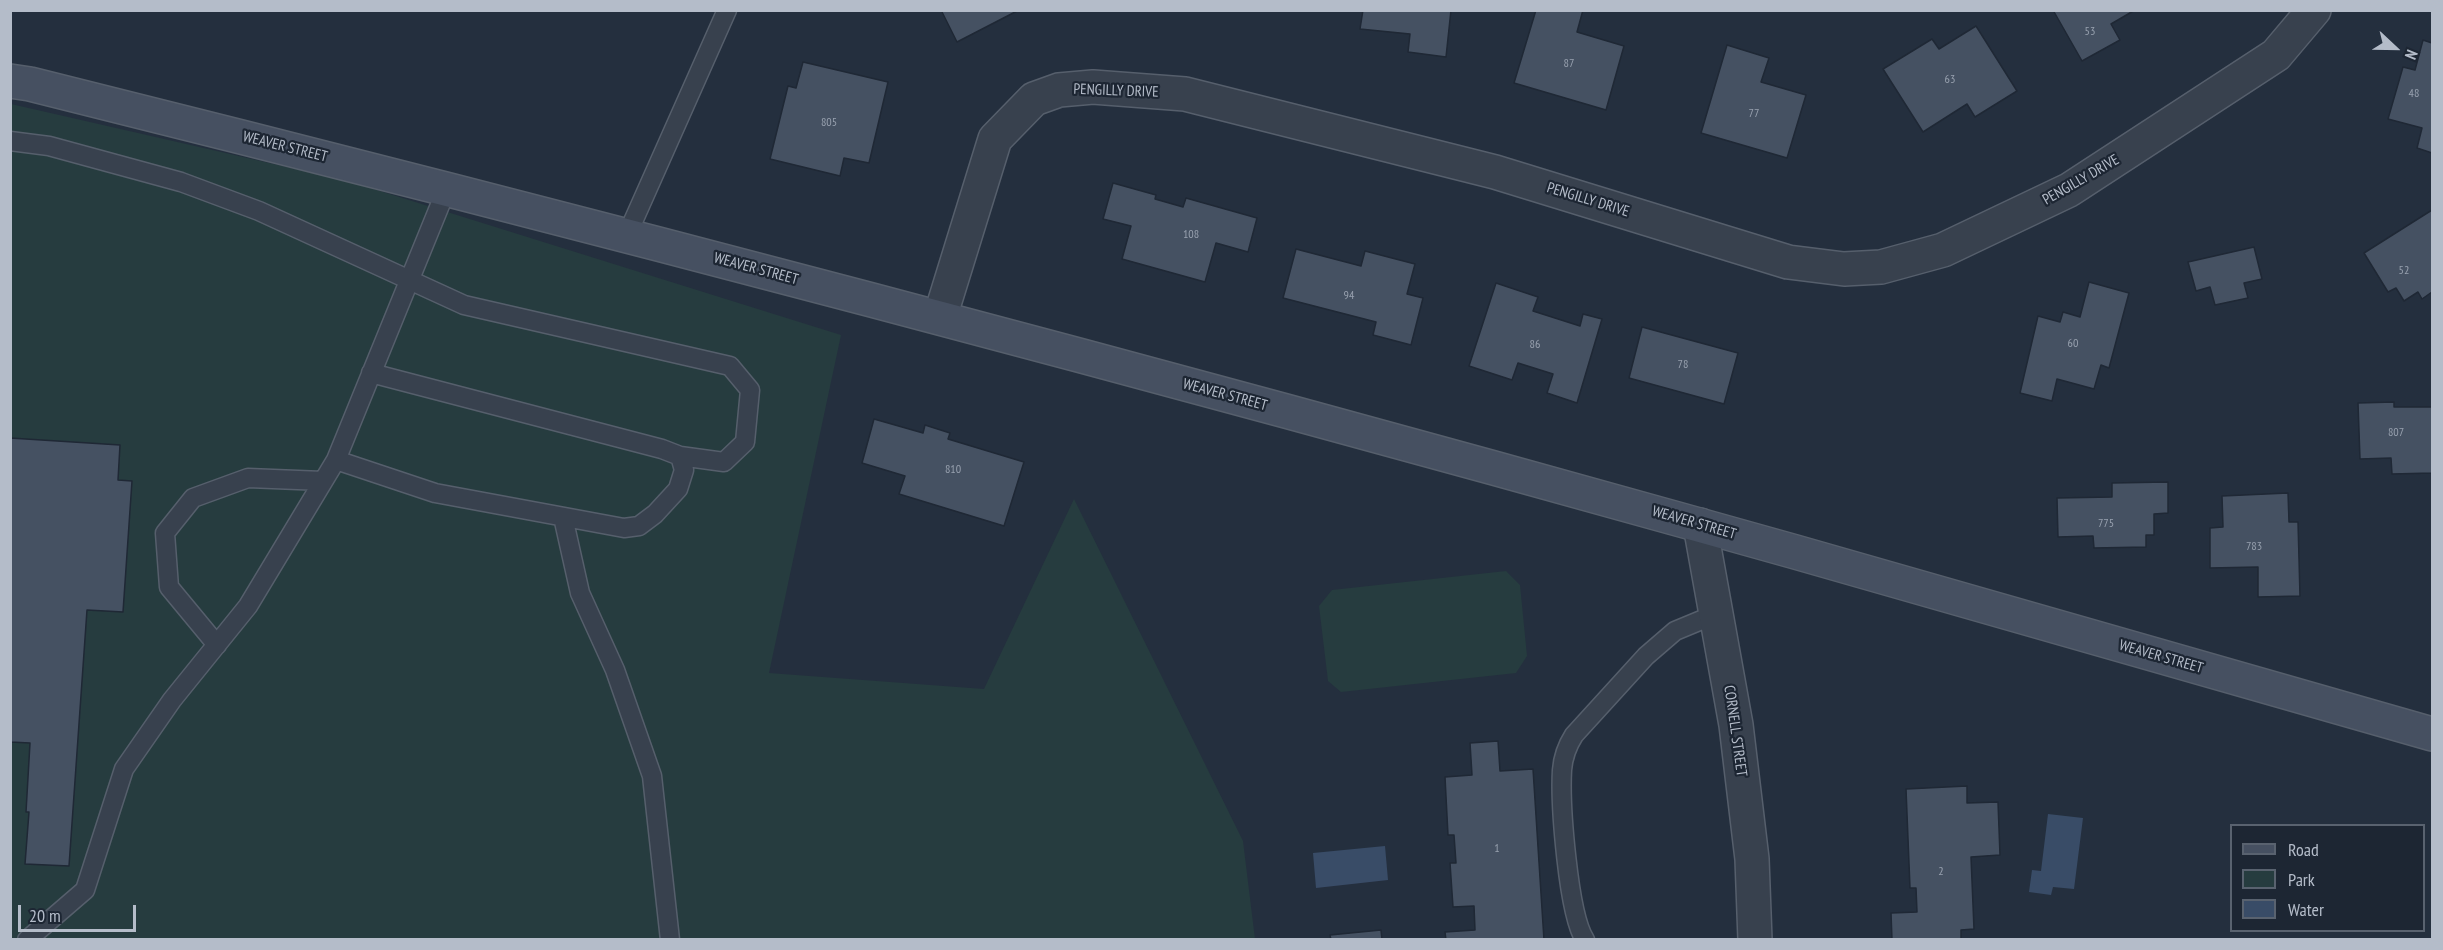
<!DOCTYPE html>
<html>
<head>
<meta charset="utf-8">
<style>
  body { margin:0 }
  #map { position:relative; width:2443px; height:950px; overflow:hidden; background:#242f3e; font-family:"PT Sans Narrow",sans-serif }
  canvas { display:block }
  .frame { position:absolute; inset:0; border:12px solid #b4bcc9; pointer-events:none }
  .legend { position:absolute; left:2230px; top:824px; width:195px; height:108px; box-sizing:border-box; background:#1d2633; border:2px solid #59626f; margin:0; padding:8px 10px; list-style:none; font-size:18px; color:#b4bcc9 }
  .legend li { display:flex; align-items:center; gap:12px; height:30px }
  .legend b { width:30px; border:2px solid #59626f }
  .north { position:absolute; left:2365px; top:18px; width:60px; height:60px; -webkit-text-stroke:4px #1d2633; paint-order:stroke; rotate:112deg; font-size:16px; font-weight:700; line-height:24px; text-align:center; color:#b4bcc9 }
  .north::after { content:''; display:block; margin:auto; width:21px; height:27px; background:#b4bcc9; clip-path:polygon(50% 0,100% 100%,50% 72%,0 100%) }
  .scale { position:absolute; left:18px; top:905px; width:118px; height:27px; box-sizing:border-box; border:3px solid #b4bcc9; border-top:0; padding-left:8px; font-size:18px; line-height:21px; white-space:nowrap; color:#b4bcc9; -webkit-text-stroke:4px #1d2633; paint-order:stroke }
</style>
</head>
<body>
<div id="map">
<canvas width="2443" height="950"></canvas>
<div class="frame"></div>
<ul class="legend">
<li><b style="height:8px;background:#465061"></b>Road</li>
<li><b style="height:16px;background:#263c3f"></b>Park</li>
<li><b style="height:16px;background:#394c67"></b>Water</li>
</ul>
<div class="north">N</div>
<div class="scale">20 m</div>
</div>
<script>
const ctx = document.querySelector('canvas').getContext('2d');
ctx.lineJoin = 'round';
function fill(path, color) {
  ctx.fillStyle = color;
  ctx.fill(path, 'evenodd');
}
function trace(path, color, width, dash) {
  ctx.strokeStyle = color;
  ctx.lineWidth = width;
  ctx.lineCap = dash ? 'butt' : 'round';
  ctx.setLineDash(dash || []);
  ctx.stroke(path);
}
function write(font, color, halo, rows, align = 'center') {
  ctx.font = font + ' "PT Sans Narrow",sans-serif';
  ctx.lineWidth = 4.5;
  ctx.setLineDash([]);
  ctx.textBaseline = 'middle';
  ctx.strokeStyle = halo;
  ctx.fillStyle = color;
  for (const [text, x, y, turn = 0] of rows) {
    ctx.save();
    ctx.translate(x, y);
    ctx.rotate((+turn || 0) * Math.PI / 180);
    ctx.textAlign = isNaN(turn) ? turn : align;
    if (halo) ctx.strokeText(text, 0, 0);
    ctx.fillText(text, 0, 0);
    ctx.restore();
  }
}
const green = new Path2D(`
  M11,104l337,77 493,154 -72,338 215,16 90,-190 169,342 12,98h-1244z
  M1506,571l14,14 7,71 -11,17 -175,19 -13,-11 -9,-75 13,-16z`);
const water = new Path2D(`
  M2048,814l35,4 -9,71 -21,-2 -2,8 -22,-3 3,-22 9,1z
  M1385,846l3,34 -72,8 -3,-35z`);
const building = new Path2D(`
  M941,10h78l-62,32z
  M1363,10h88l-5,47 -38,-5 2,-18 -50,-5z
  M1536,10h47l-6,22 47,14 -18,64 -92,-27z
  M2053,10h82l-24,14 9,16 -38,21z
  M1976,26l41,65 -42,26 -8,-13 -44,28 -40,-63 49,-30 7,10z
  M2423,40l9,3v110l-15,-5 5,-20 -34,-9 15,-52 12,3z
  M1727,45l42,13 -8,24 45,13 -19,63 -86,-25z
  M803,62l85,20 -19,81 -25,-5 -4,18 -70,-17 18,-73 8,2z
  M1113,183l43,12 -1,4 28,8 3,-9 71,20 -9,34 -32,-9 -11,39 -83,-23 9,-33 -28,-7z
  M2432,210v82l-10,7 -4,-7 -14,9 -8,-13 -8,4 -24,-39z
  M2254,247l8,32 -18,4 4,15 -33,7 -5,-18 -14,4 -8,-29z
  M1296,249l65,17 4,-15 50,13 -8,30 16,4 -12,47 -38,-10 3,-13 -93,-24z
  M2089,282l40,11 -20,75 -8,-3 -7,24 -37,-10 -5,22 -32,-8 18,-77 22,6 3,-10 17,5z
  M1496,283l42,14 -5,14 47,15 3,-12 19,5 -25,84 -30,-10 6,-19 -35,-11 -6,17 -43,-14z
  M1642,327l96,26 -14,51 -95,-26z
  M2394,402v5h38v66l-40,1 -1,-16 -31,1 -2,-56z
  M874,419l49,14 2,-8 25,8 -2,6 76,23 -20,64 -105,-32 6,-18 -43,-13z
  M10,438l110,7 -2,35 14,1 -9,131 -36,-2 -18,256 -44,-2 4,-52h-3l4,-69 -20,-1z
  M2168,482v31l-14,1v21h-8v12l-52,1 -1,-12 -35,1 -1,-39 55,-1v-14z
  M2288,493l1,29h9l2,74 -42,1v-30l-48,1v-40l13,-1 -1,-31z
  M1498,741l2,30 33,-2 11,171h-98l-1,-8 30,-2 -1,-24 -21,1 -3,-44h6l-2,-28h-6l-3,-58 27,-2 -2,-32z
  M1967,786v17l31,-1 2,53 -29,2 3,72 -13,1v10h-69l-1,-27 26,-1 -1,-24h-6l-4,-99z
  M1381,930l1,10h-51l-1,-5z`);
const service = new Path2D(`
  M10,141l39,5 132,36 78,29 205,94 266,61 20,24 -5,52 -21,20 -44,-6
  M627,235l100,-225
  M336,460l99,33 189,35 15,-2 16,-12 23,-25 6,-19 -4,-14 -18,-7 -291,-76
  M563,517l17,76 35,77 37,106 18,164
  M217,645l-48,-58 -4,-54 28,-35 55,-20 75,3
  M27,940l58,-50 39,-121 48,-69 76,-94 88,-146 111,-272
  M1585,940c-17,-26 -25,-136 -23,-170 1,-13 5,-24 12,-35l72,-79 29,-25 41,-17`);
const minor = new Path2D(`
  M940,317l55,-178 39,-40 25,-9 34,-3 92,7 310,78 293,90 56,7 37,-2 62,-17 126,-60 207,-135 38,-45
  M1700,525l36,200 16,134 3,81`);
const secondary = new Path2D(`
  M10,81l20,3c558,139 1115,286 1669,441 245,68 489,140 733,209`);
const numberNames = [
  ["53",2090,32],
  ["87",1569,64],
  ["63",1950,80],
  ["48",2414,94],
  ["77",1754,114],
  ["805",829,123],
  ["108",1191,235],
  ["52",2404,271],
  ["94",1349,296],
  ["60",2073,344],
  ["86",1535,345],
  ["78",1683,365],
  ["807",2396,433],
  ["810",953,470],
  ["775",2106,524],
  ["783",2254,547],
  ["1",1497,849],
  ["2",1941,872]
];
const streetNames = [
  ["PENGILLY DRIVE",1116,91,2],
  ["WEAVER STREET",285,147,14],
  ["PENGILLY DRIVE",2081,180,-30],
  ["PENGILLY DRIVE",1588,200,17],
  ["WEAVER STREET",756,269,15],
  ["WEAVER STREET",1225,395,15],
  ["WEAVER STREET",1694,523,16],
  ["WEAVER STREET",2161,657,16],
  ["CORNELL STREET",1735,731,82]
];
fill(green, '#263c3f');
fill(water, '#394c67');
fill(building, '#455162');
trace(building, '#1f2835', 1.5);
trace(service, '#565f6c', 21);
trace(minor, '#565f6c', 36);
trace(secondary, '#565f6c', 36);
trace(service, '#38414e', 18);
trace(minor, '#38414e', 33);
trace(secondary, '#465061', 33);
write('12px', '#98a1af', null, numberNames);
write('15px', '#b4bcc9', '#1d2633', streetNames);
</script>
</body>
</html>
